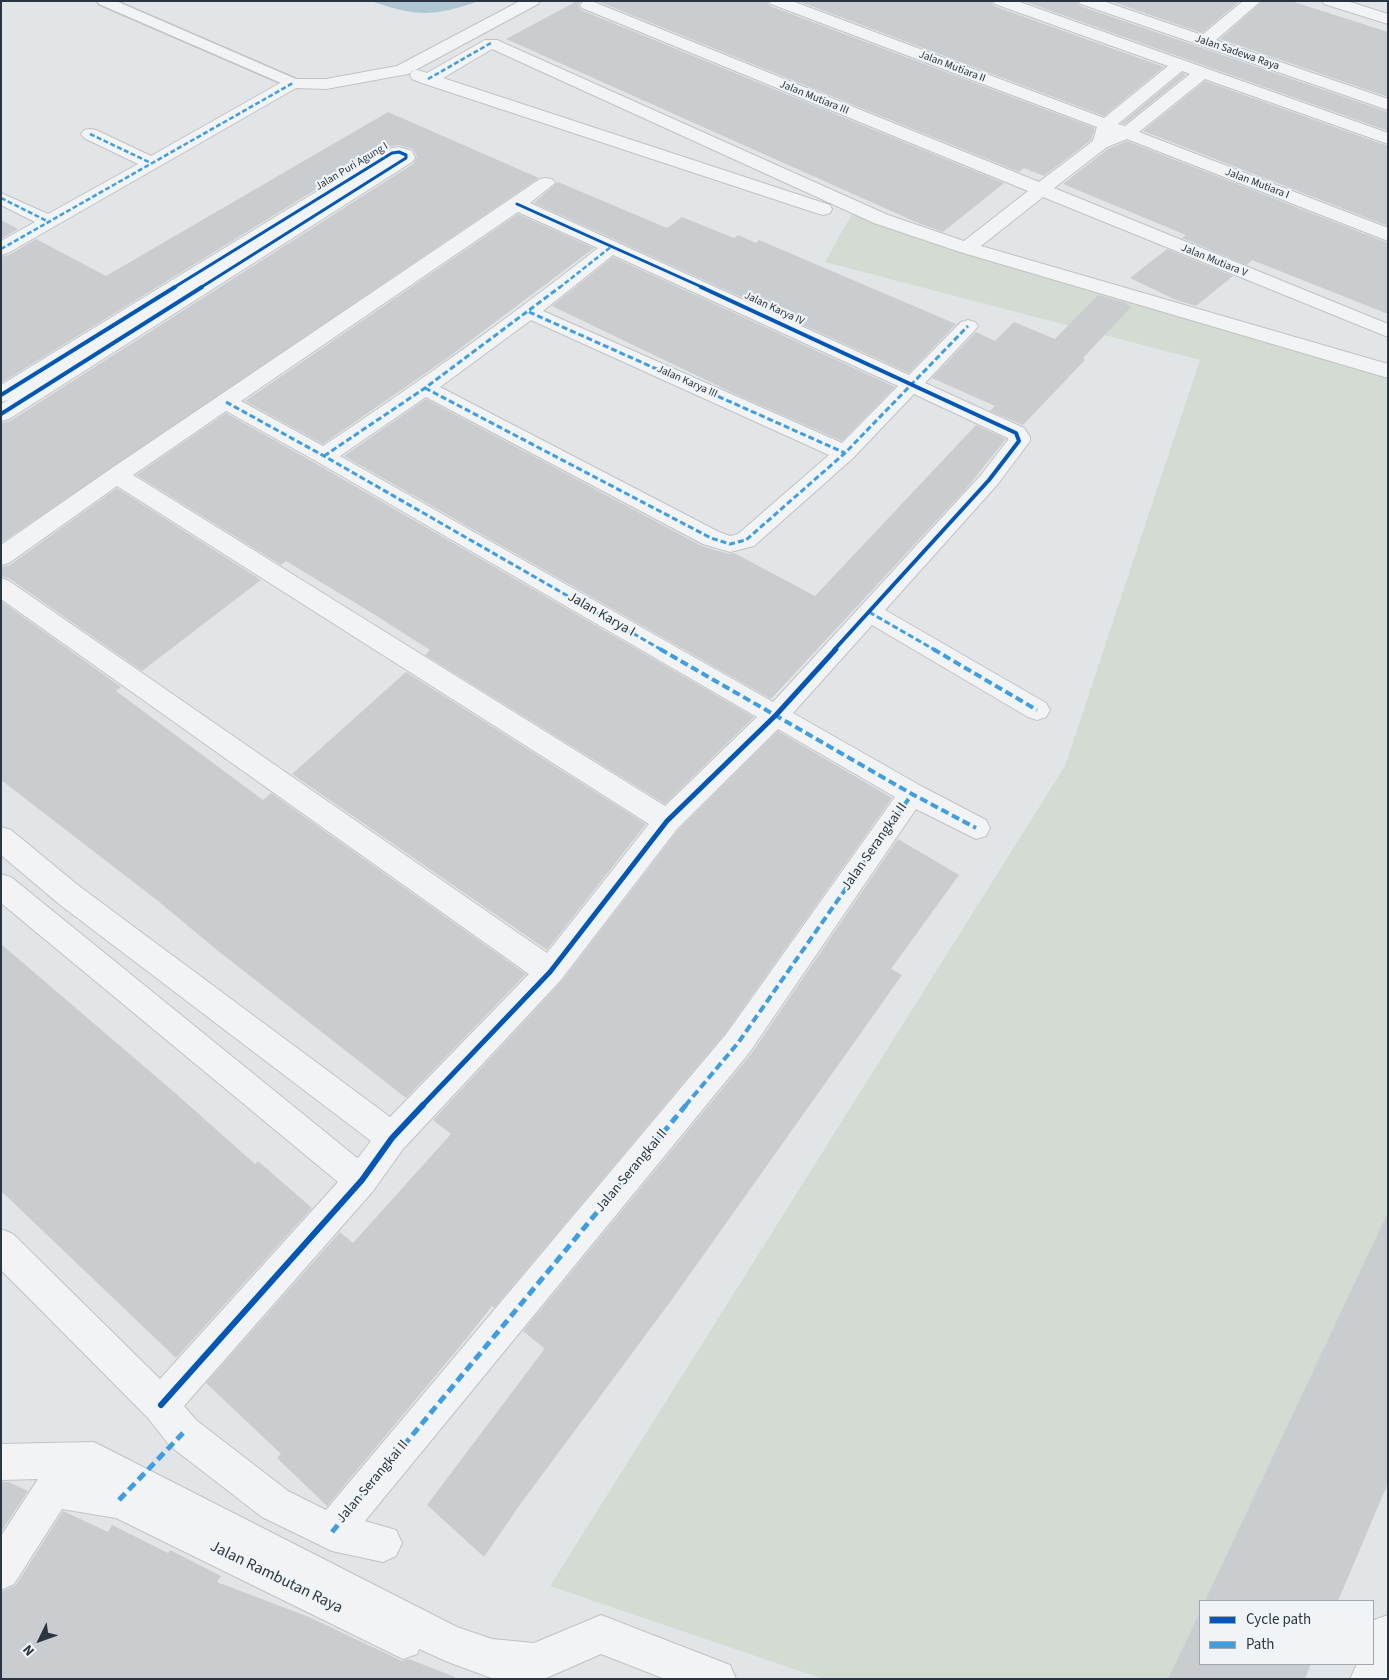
<!DOCTYPE html>
<html>
<head>
<meta charset="utf-8">
<style>
  body { margin:0 }
  #map { position:relative; width:1389px; height:1680px; overflow:hidden; background:#e2e5e7; font-family:"Source Sans 3",sans-serif }
  canvas { display:block }
  .frame { position:absolute; inset:0; border:2px solid #293641; pointer-events:none }
  .legend { position:absolute; left:1199px; top:1600px; width:175px; height:65px; box-sizing:border-box; background:#f0f4f7; border:1px solid #a0a8ae; margin:0; padding:6px 9px; list-style:none; font-size:15px; color:#293641 }
  .legend li { display:flex; align-items:center; gap:10px; height:25px }
  .legend b { width:25px; border:1px solid #a0a8ae }
  .north { position:absolute; left:15px; top:1615px; width:50px; height:50px; -webkit-text-stroke:4px #f0f4f7; paint-order:stroke; rotate:228deg; font-size:14px; font-weight:700; line-height:20px; text-align:center; color:#293641 }
  .north::after { content:''; display:block; margin:auto; width:18px; height:22px; background:#293641; clip-path:polygon(50% 0,100% 100%,50% 72%,0 100%) }
</style>
</head>
<body>
<div id="map">
<canvas width="1389" height="1680"></canvas>
<div class="frame"></div>
<ul class="legend">
<li><b style="height:6px;background:#0057b8"></b>Cycle path</li>
<li><b style="height:6px;background:#3d9ee3"></b>Path</li>
</ul>
<div class="north">N</div>
</div>
<script>
const ctx = document.querySelector('canvas').getContext('2d');
ctx.lineJoin = 'round';
function fill(path, color) {
  ctx.fillStyle = color;
  ctx.fill(path, 'evenodd');
}
function trace(path, color, width, dash) {
  ctx.strokeStyle = color;
  ctx.lineWidth = width;
  ctx.lineCap = dash ? 'butt' : 'round';
  ctx.setLineDash(dash || []);
  ctx.stroke(path);
}
function write(font, color, halo, rows, align = 'center') {
  ctx.font = font + ' "Source Sans 3",sans-serif';
  ctx.lineWidth = 4.5;
  ctx.setLineDash([]);
  ctx.textBaseline = 'middle';
  ctx.strokeStyle = halo;
  ctx.fillStyle = color;
  for (const [text, x, y, turn = 0] of rows) {
    ctx.save();
    ctx.translate(x, y);
    ctx.rotate((+turn || 0) * Math.PI / 180);
    ctx.textAlign = isNaN(turn) ? turn : align;
    if (halo) ctx.strokeText(text, 0, 0);
    ctx.fillText(text, 0, 0);
    ctx.restore();
  }
}
const green = new Path2D(`
  M853,212l535,162v875l-157,352h-31v63h3l-7,15h-373l-273,-93 515,-820 135,-406 -375,-98z`);
const water = new Path2D(`
  M371,1h108c-46,16 -62,16 -108,0z`);
const building = new Path2D(`
  M577,1h4l-3,4 3,5 423,173 -61,49 -25,-9 -412,-184z
  M597,1h170l3,5 325,122 -4,12 -47,36 -20,-8 -5,4z
  M798,1h193l3,5 170,61 -60,49z
  M1023,1h54l3,5 308,106v19z
  M1110,1h130l-38,32z
  M1263,1h28l97,31v65l-168,-58z
  M1182,73l4,2 -61,49 -3,-1z
  M1205,81l183,65v80l-245,-95z
  M388,112l151,66 -538,365v-120l9,-2 403,-257 4,-7 -4,-8 -14,-4 -14,2 -384,236v-126l8,-2 27,-16 70,37z
  M1127,141l261,102v71l-136,-54 -5,5 -65,-27 4,-3 -123,-51 45,-35z
  M558,182l109,46 15,-11 52,21 4,-3 18,8 3,-3 197,84 -47,49 -375,-170z
  M518,214l76,34 -148,111 -123,85 -78,-43z
  M1,220l17,9 -17,10z
  M1167,249l66,27 -37,30 -20,-6 -46,-22z
  M613,257l282,130 -53,54 -107,-47 -183,-88z
  M1098,295l28,8 5,4 -48,51 2,2 -62,65 -33,-14 5,-5 -63,-28 44,-46 19,9 19,-19 41,17z
  M426,399l276,147 27,8 5,-1 81,43 161,-171 30,14 -41,51 -194,209 -427,-243z
  M226,413l89,50 439,254 -89,87 -240,-149 5,-5 -58,-37 -86,-52 -5,4 -145,-90z
  M117,488l144,92 -119,91 -132,-92 -9,-3v-9l9,-2z
  M1,601l120,86 -5,4 147,109 8,-7 255,181 -120,124 -189,-148 -59,-49 -157,-121z
  M406,672l240,152 -99,126 -255,-176z
  M778,731l114,67 -166,234 -232,276 -2,-2 -26,33 -139,167 -50,-48 4,-4 -75,-71 134,-151 13,11 98,-109 -18,-14 128,-138 117,-152z
  M898,839l61,36 -68,94 11,6 -229,323 -154,208 -35,51 -57,-52 116,-154 1,-3 -21,-17 228,-277z
  M1,944l173,148 81,72 3,-3 54,47 -136,150 -175,-167z
  M1388,1212v271l-50,118h-133z
  M1,1482h8l19,9 -27,41z
  M63,1511l45,21 4,-7 56,28 2,-3 51,26 -4,6 92,35 93,44 7,-2 46,18v2h-454v-87l15,-7z
  M1200,1612v52h111l-6,15h-137z`);
const lane = new Path2D(`
  M97,1h19l182,79 3,3 -3,3h-10l-189,-82z`);
const street = new Path2D(`
  M520,1h20l-2,3 -130,70 -82,15 -30,-1 -288,165 -7,2v-14l34,-19 -34,-17v-12l47,21 90,-50 -54,-26 -3,-4 3,-4 6,-1 6,1 55,26 136,-77h39l71,-13z
  M584,1l10,1 445,180 54,-41 4,-14 -326,-123 -2,-3h23l312,117 64,-52 -173,-62 -2,-3h24l371,132v11l-183,-65 -66,53 249,96v13l-261,-102 -20,8 -53,41 334,136v13l-345,-140 -62,49 407,118v14l-428,-126 -86,-29 -382,-174 -49,29 387,127 2,4 -2,4 -7,2 -7,-2 -394,-130 -10,-4 -2,-4 2,-4 6,-1 9,3 58,-33h12l391,175 76,26 64,-50 -446,-183 -2,-3zM1182,71l8,3 -65,52 -7,-2z
  M1079,1h24l99,34 41,-34h18l-45,39 172,59v11l-307,-106z
  M1322,1h25l41,13v10l-64,-20z
  M399,147l13,4 3,7 -3,4 -403,257 -8,2v-17l7,-4 -7,2v-17l385,-236z
  M546,178l6,1 3,4 -25,20 379,172 52,-53 7,-2 7,2 3,4 -3,4 -50,53 99,45 6,9v4l-33,44 -112,125 161,93 4,7 -4,7 -9,3 -9,-3 -156,-92 -79,88 128,73 65,34 4,8 -4,8 -10,3 -60,-30 -167,244 -384,468 31,9 6,13 -6,13 -13,6 -51,-11 -70,-34 -92,-71 -22,-28 -147,-148v-41l12,5 147,145 178,-197 -337,-279v-29l10,3 345,280 2,1 13,-17 -312,-237 -58,-49v-28l10,3 68,56 311,231 139,-143 -528,-375v-21l8,3 538,372 102,-129 -532,-338 -108,77 -8,2v-20l108,-75 431,-291zM518,212l80,36c-89,70 -180,135 -275,198l-82,-45zM613,255l285,131 -56,57 -299,-132zM531,320l298,135 -91,79 -8,2 -11,-4 -279,-145zM914,394l94,44v2l-27,35 -208,227 -433,-246 86,-59 277,147 27,8 24,-6 99,-88zM226,411l90,50 441,256 -92,89 -532,-331zM778,729l117,68 -168,236 -401,477 -38,-19 -92,-71 -12,-14 189,-215 30,-42 157,-168 117,-152z
  M94,1442l363,185 35,12 42,4 67,-28 129,50 6,14h-71l-64,-25 -57,25h-50l-46,-17 -29,-13 -2,5 -14,5 -287,-141 -54,-9 -48,75 -13,6v-54l37,-57 -37,1v-36z
  M1388,1615v64h-38l7,-15h16v-40l1,-4z`);
const quietFar3 = new Path2D(`
  M428,79l63,-36
  M90,134l61,29
  M1,198l48,24
  M1,249l292,-166
  M559,288l53,-42`);
const quietFar2 = new Path2D(`
  M529,312l316,141
  M425,388l286,150 19,6 16,-4 99,-87 123,-127
  M226,402l98,54 338,194
  M324,456l101,-68 135,-101
  M869,612l66,38`);
const quietFar1 = new Path2D(`
  M660,649l252,145 64,34
  M933,649l104,61
  M685,1106l53,-63 174,-249`);
const quiet = new Path2D(`
  M119,1500l64,-67
  M332,1532l354,-427`);
const cyclewayFar3 = new Path2D(`
  M517,204l187,84
  M173,288l219,-135 7,-1 7,3v3l-206,130`);
const cyclewayFar2 = new Path2D(`
  M701,287l315,146 3,8 -30,39 -155,170
  M1,395l174,-108
  M1,414l201,-127`);
const cyclewayFar1 = new Path2D(`
  M422,1106l128,-134 117,-151 109,-106 60,-66`);
const cycleway = new Path2D(`
  M161,1405l201,-225 30,-42 31,-33`);
const farStreetnames = [
  ["Jalan Sadewa Raya",1237,53,19],
  ["Jalan Mutiara II",952,67,21],
  ["Jalan Mutiara III",814,98,22],
  ["Jalan Puri Agung I",352,167,-31],
  ["Jalan Mutiara I",1257,184,21],
  ["Jalan Mutiara V",1214,261,22],
  ["Jalan Karya IV",774,309,25],
  ["Jalan Karya III",687,382,24]
];
const streetNames = [
  ["Jalan Karya I",601,615,30],
  ["Jalan Serangkai II",875,847,-55],
  ["Jalan Serangkai II",632,1171,-50],
  ["Jalan Serangkai II",373,1482,-50]
];
const nearStreetnames = [
  ["Jalan Rambutan Raya",276,1578,26]
];
fill(green, '#d4dbd2');
fill(water, '#b0c7d3');
fill(building, '#cacdcf');
trace(lane, '#c0c3c5', 3);
trace(street, '#c0c3c5', 2);
fill(lane, '#f2f3f4');
fill(street, '#f2f3f4');
trace(quietFar3, '#3d9ee3', 2.5, [5, 2.5]);
trace(quietFar2, '#3d9ee3', 3, [6, 3]);
trace(quietFar1, '#3d9ee3', 4, [8, 4]);
trace(quiet, '#3d9ee3', 5, [9, 5]);
trace(cyclewayFar3, '#0057b8', 3);
trace(cyclewayFar2, '#0057b8', 4);
trace(cyclewayFar1, '#0057b8', 5);
trace(cycleway, '#0057b8', 6);
write('11px', '#293641', '#f0f4f7', farStreetnames);
write('14px', '#293641', '#f0f4f7', streetNames);
write('16px', '#293641', '#f0f4f7', nearStreetnames);
</script>
</body>
</html>
